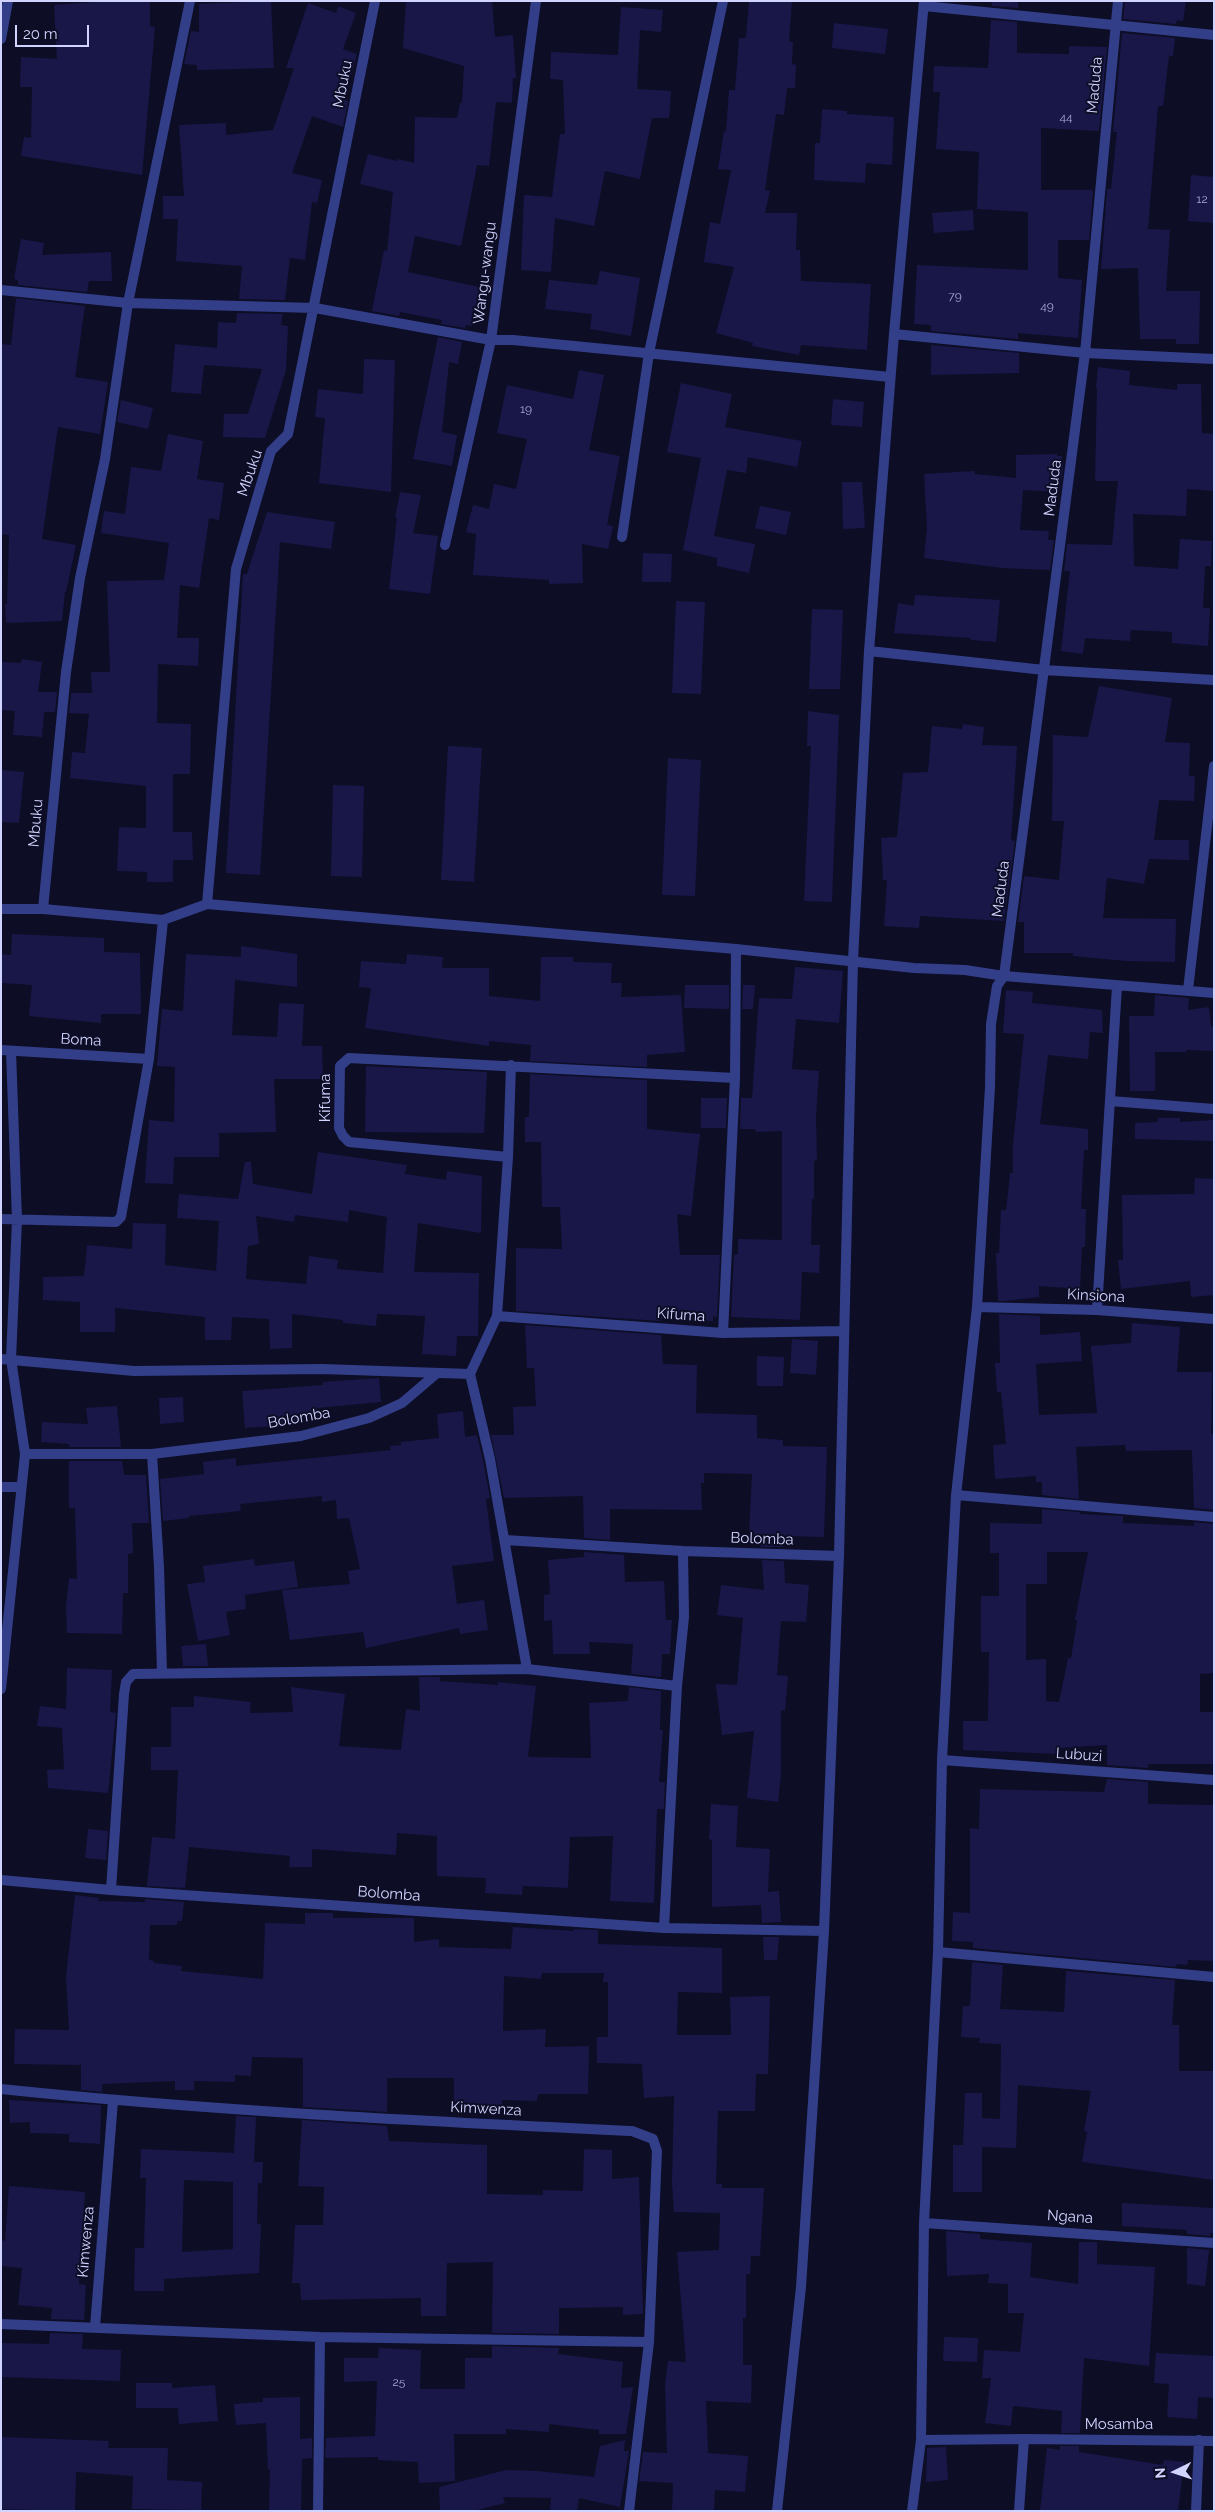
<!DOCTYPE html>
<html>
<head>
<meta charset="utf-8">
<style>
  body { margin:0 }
  #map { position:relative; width:1215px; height:2512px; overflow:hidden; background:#0d0d26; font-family:Raleway,sans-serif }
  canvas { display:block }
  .frame { position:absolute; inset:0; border:2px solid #d1d4ff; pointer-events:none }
  .north { position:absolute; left:1150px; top:2447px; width:50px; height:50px; -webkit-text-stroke:4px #0d0d26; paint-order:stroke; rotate:266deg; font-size:14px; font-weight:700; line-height:20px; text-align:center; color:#d1d4ff }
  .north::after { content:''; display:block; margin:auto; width:18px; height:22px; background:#d1d4ff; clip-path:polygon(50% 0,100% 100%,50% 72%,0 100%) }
  .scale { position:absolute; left:15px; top:25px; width:74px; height:22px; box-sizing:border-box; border:2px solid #d1d4ff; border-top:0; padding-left:6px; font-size:15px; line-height:18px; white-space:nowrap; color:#d1d4ff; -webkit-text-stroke:4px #0d0d26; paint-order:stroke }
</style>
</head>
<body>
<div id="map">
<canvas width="1215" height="2512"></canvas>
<div class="frame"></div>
<div class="north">N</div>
<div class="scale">20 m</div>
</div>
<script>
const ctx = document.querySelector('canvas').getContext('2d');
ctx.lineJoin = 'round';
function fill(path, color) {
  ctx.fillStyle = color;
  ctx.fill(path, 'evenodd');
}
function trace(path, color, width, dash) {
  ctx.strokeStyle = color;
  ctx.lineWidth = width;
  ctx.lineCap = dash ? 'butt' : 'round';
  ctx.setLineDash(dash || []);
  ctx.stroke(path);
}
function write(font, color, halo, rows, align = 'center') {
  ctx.font = font + ' Raleway,sans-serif';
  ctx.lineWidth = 4;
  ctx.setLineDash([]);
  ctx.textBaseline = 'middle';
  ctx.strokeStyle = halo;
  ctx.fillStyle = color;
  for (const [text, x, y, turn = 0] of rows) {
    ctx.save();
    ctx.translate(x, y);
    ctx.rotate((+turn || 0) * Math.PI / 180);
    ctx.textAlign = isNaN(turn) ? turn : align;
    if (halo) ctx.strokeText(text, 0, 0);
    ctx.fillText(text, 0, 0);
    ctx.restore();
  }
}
const building = new Path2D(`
  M108,1h42v25l5,1 -13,148 -121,-19 3,-19 7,1 1,-51h-12l1,-30 36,2 -3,-54z
  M271,1l3,67 -77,2v-5l-13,-1 7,-33 8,1v-28z
  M406,1h86l3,36 18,-2 3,43h-3l-1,25 -16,-1 -7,64 -12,-1 -16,81 -46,-10 -7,36 72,15 -8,39 -6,-1 -1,3 -24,-4 1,-4 -42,-8 -1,4 -27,-5 12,-61 3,1 6,-59 -33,-8 8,-30 29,7 1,-2 16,4 1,-46 42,1 3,-15h2l2,-37 -61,-18z
  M749,1h43l-3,40 4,1 -1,22 4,1 -1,23h-8l-3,27 -8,-1 -11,76 5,1 -5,22h32l-1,37h4l1,31 70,3 -4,66 -66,-5 -2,10 -47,-9 1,-3 -37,-10 18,-66 -30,-5 6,-40 10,2 11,-54 -13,-1 6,-38 2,1 3,-42h6l4,-52h7z
  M992,1h26v7l-26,-2z
  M1125,1h61l-3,20 -6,-1 -1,4 -53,-5z
  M308,3l28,10 2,-7 18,7 -13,36 14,5 -13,46 4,1 -5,26 -31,-11 -20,57 30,7 -5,23 -5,-1 -7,58 -15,-2 -5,42 -46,-1 3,-33 -66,-5 2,-42h-15v-23h21l-5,-71 47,-2v12l47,-5 21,-62h-8z
  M621,7l42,3 -2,22 -21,-2 -3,59 34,2 -2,27h-17l-12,61 -35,-8 -11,55 -39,-8 -4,54 -30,-2 3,-75 28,2 8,-63h5l-2,-54 -13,-1 1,-27 67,3z
  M991,20l26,2v31l52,1v-8l38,1 -8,84 -58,-3v62h52l-4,50h-31v38l24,2 -4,58 -60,-5v6l-87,-8v-6l-17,-1 3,-59 111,5v-58l-51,-3 2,-57 -43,-3 4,-57h-7l1,-26 54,2z
  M834,23l54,6 -3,25 -53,-6z
  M1122,33l53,5 -2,18h-4l-6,50h-5l-10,123 22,1 -4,61h34l-1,53h-23v-5h-36l-2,-71 -37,1 6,-80h4l6,-57h-4z
  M822,109l25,2v3l47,3 -2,48 -26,-2 -1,20 -51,-3 1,-37h5z
  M1191,175l23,2v46l-26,-2z
  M973,210l1,20 -40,3 -2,-20z
  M21,239l23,4 -2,12 69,-3 1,29h-23l-2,11 -69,-7v-5l-4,-1z
  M600,271l40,7 -9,58 -41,-7 2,-15 -47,-5 4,-29 48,5z
  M16,298l69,8 -10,71 33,5 -8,52 -42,-7 -16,112 34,6 -10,47h-1l-3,29 -56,2 -1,-19h2l2,-69 -8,-1v-190l10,1z
  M237,313l46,1 -2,11 7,1 -2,44 -21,68 -42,-1 1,-23h24l14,-45 -58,-4 -3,29 -30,-2 4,-48 42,4 1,-26 18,1z
  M438,337l24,5 -4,22 -9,-2 -7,70 15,3 -5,31 -39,-7z
  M931,345l88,8v20l-88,2z
  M364,359l31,1 -4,132 -72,-9 6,-65 -10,-1 3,-28 45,5z
  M1098,367l32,4 -1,14 48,5v-6h24l1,49 12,1v57l-27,-2 -1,27 -53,-2 1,52 44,3 2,-30 32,2 -1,25h-6l-2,42h7l-2,38 -36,-3v-11l-41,-2 -1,11 -45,-3 -2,16 -22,-3 9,-80h-6l3,-27 45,1 6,-64h-23l2,-93 -1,-1z
  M579,370l25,5 -15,75 31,6 -13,69 6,1 -5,23 -26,-5 1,39 -34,1v-4l-76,-5 3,-41 -10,-2 7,-27 16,4 5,-25 22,5 11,-50 -30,-6 10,-48 66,14z
  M681,383l51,11 -7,33 77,14 -5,26 -49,-10 -2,16 -19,-3 -13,66 41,8 -6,29 -32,-7v-8l-34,-8 18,-92 -34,-6z
  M833,399l31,3 -2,25 -31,-2z
  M121,400l32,8 -5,21 -31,-7z
  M168,434l35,7 -6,38 27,4 -5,37 -10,-2 -10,70 -19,-3 -3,53h22l-1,28 -40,-2 -1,59 34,1 -1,50h-17v58h19l1,28h-20v22h-26v-10l-30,-1 2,-44 27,1v-42l-76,-8 2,-26 13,1 4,-39 -20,-1 2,-20h21l-1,-21h19l-3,-91 57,-1 5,-37 -68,-10 3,-22 21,3 6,-47 30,4z
  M1057,454v2h5l1,14 -4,22 -36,-2 -3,40 29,1 -1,9h6l-4,30 -48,-2 -78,-10 3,-30 -3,-54 50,-3 1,3 41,4v-23z
  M842,482h20l3,46 -22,1z
  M400,492l21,3 -8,38 25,3 -8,58 -41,-5 8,-71h-2z
  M760,506l31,6 -5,23 -31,-7z
  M267,512l68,10 -4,27 -51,-7 -20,333 -34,-2 17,-299h4z
  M643,553l29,1 -1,28h-29z
  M915,595l85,5 -4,42 -25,-2v-2l-77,-5 4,-30 16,3z
  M676,601l29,1 -4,92 -29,-1z
  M812,609l31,1 -3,79h-31z
  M22,659l20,3 -4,30h19l-2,20h-11l-2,25 -29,-2 2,-24 -14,-1v-48l20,1z
  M1099,686l73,12 -7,44 25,1 -1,33h6l-1,25 -35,-1 -5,40h35v20l-40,-1 -5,25 -37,-6 -4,40 73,1 -1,43 -49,-1 -53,-5v-3h-49v-31h-6l6,-46 35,4 5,-59h-12l1,-86 35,2z
  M808,711l31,4 -7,187 -28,-1 7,-155h-4z
  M963,724l21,3 -2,18 35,1 -6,94 4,1 -11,80 -84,-5 -1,12 -35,-2 3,-46h-4l-2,-42 16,-1 6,-64 25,-1 4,-46 30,3z
  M448,746l34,2 -8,134 -33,-2z
  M668,758l33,2 -6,136 -33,-1z
  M1,770l23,2 -5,51 -18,-1z
  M333,785l31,1 -2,91 -31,-1z
  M12,934l92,4v14l36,1 1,61h-40v9l-72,-7 3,-31 -31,-2v-29l10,1z
  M241,946l56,8v33l-62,-7 -3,55 45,2 2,-34 25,1 -2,42h20l1,33h-49l2,53 -57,1v24h-45l-1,27 -28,-1 4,-63 25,2 1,-55 -18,-1 5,-57 21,2 3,-57 55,3z
  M407,954l36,3 -1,11h47v28l51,5 1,-44h32v5l39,1 -1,20h11l-1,14 60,-2 4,57 -38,3v12l-117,-6 1,-16 -42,-4v5l-124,-18 6,-40 -12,-1 2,-26 45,3z
  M795,967l48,4 -4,52 -43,-4 -4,50 27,2 -3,45 1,44 -3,1v38h-2l-1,46h9l-1,28 -17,-1 -2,48 -69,-3 3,-62 4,-1v-15l44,1v-109l-26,1 -1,-3h-15l1,-31h11l7,-100 33,1z
  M685,985h44v24l-45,-1z
  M743,985h12l-2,24h-11z
  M1006,990l27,2 -1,11 70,7 1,23 -13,-1 -2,27 -40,-4 -8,69 48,5v21h-4l-3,59h5l-1,38h-3l-2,42 -41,-3v11l-35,4h-6l-2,-48h3l2,-43h5l4,-37h3v-28l11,-111 -21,-1z
  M1155,995l34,3 -1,12 21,-3 2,19 3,1v24l-28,-1v2h-31v39h-25l-1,-75h25z
  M366,1066l121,6 -3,61 -119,-1z
  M530,1074l117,6v49l53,5 -9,82 -14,-2 3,41h40l-3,62 -4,-1v5l-53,-2v2l-144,-10v-63l46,1 -2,-42h-18l-1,-65h-16v-25h4z
  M701,1098h26l-1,30h-25z
  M1158,1118h22v4l34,-2v21l-79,-2v-16l23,-1z
  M318,1152l89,13 -2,9 41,6 1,-9 35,5 -1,57 -63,-10 -4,49 65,1 -1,63h-21l-1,20 -34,-2 3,-38 -48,-2 -1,12 -33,-3v-3l-51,-6v34l-22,1 -1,-30 -37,-2 -1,23h-26v-23l-90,-9v24h-35v-30l-37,-2v-23l41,-1 3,-31 45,4 1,-26 33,1 -1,41 51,6 3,-50 -42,-3 2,-24 59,5 7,-37h6l2,22 59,10zM349,1210l38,7 -4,56 -46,-4 1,-9 -29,-4 -3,28 -60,-5 2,-33 11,-2 -3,-28 38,6 1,-7 53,7z
  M1195,1178l19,1v116l-23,2 -1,-16 -69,8 -3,-29h5l-1,-65 72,-1z
  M999,1314l41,2v19l40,-3 2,29 -46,3 3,51 58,-2 -6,-67 40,-3 1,-20 48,4 -3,45h35l-1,62h3v76l-20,-2 -2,-58 -66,1 -1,-6 -49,2 3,52 -37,-4v-13h-6v-6l-41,3 -2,-34 13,-1 -5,-52h-4l-2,-29h5z
  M525,1325l136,10 2,29 34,1 -1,48 61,2v23l26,2v6l44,1 -3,90 -42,-1 1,11h-22v-12l-12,-1 3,-60 -48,-1v10h-3l1,27 -92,-1v31l-26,-2 -1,-42 -79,2 -13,-63h23l-1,-28 23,-1 -2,-38h-7z
  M792,1339l26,2 -2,34 -26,-2z
  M757,1356l27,1 -1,29h-26z
  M379,1378l2,24 -64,6 1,10 -15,1v5l-58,4 -3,-37 81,-6v-3z
  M183,1397l1,25 -24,2 -1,-26z
  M117,1406l4,41h-52v-3l-28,-2 1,-20 46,2 -2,-16z
  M463,1411l2,26 12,-2 6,25 7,38 -4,1 8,62 -42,5 5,38 27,-4 4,30 -28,4 -1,-6 -93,20 -3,-16 -73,8 -8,-50 68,-6 -2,-13 12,-2 -11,-51 -12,1 -1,-19 -14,2v-6l-82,8 1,7 -52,5v2l-26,3 -3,-42 44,-5 -1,-12 33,-4v8l155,-16 -1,-4 11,-1v-3l38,-4 -2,-24z
  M69,1461h53l2,14h22l3,48h-17l1,30 -5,1v39h-5l-1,41 -55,-1 -1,-26 3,-29 8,1 -2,-71h-6z
  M1042,1509l38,3v2l43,2v7l71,3v-4l20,2v149l-14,1v38h14v52h-66v4l-41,-3v-20l-48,3v6l-96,-4v-29h25l1,-69h-8v-56h18v-43h-9v-30l52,1zM1047,1552h41l-13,68 2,1 -6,37h-3l-9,44 -13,-1v-42l-20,1v-76h21z
  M584,1552l40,3 1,27 39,-1 2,39h6l-2,34h-8l-1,23 -30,-3 2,-30 -44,-2 1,12h-37l-1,-34 -8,1v-26l6,-1 -2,-34 36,-3z
  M254,1559l1,7 39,-5 4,26 -53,8 1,14 -20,3 4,23 -32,6 -11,-57 18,-2 -2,-16z
  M762,1560l22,1 1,22 24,2 -3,37 -25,-1 -4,54 11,1 -3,35 -4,-1v65l-3,27 -31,-4 7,-67 -32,4 -6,-51 21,1 6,-67 -26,-3 4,-30 43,5z
  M206,1644l2,22h-25l-2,-20z
  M67,1668l45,2 -2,42 6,1 -8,80 -60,-5 -1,-18 17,-1 -2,-41 -25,-2 3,-20 26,3z
  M419,1677h21v4l58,4v-3l38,4 -8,71 63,1 -2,-55 39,-2 1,-14 32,4 -1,39h3l-4,52h6l-1,27h-7l-3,94 -44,-2 3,-65 -43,1 -2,51 -45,-2 -1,9 -37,-2 1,-15 -49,-2v-40l-40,-3 -1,22 -84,-6v18h-23l1,-11 -101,-9 -4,41 -38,-2 5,-49 23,2 3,-69h-27v-23h20v-40h23v-11l57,6 -1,11 43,-1 -2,-25 54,7 -6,52 62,4 5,-41 14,2z
  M1107,1779l41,3v22l66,1v156l-26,-1 -1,5 -10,-1 -1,3 -203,-19v-6l-21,-1 1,-29 17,1v-85l9,1 1,-40 124,3z
  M711,1804l27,2 -2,41 34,2 -2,43 11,-1 2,31 -19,1 -1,-18 -49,2v-67l-3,-1z
  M88,1829l20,2 -2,29 -21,-2z
  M75,1895l24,3 -1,3 47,1v-3l39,3 -2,19h-5v4h-27l-1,35 5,1v2l28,3 -1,5 82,8 2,-56 40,1v-11h28v5h81v24l25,-3v8l72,2 2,-22 61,4v-2l24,1v14l124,4v45l-44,-1 -1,43h54l-1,-38 40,-1 -2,78h-12l-1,37h-37l-2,73h6v4h42l-4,68h-9l-1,18h-4v44h-3v47h9l-1,38 -45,-2 2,52 40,3 -3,36 -30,-2 -1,21h-42l1,-28 -34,-2 4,-29 24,1 -2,-68 3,-24 18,1 -9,-110 42,-2 1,-37 -46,-1 -2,-29 2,-87 -30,2 -2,-34 -45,-1v-26h11v-55h-5l1,-9h-62l-1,6 -37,-3 -1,55 43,-2 -1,18 44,-1 -1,48h-50l-1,7 -35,-1v7l-48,-2v-27h-67v34l-84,-5v-49l-51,-1 -1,19 -16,-1v7l-41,-1v9h-19v-9l-73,3v8l-21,-2v-25l-67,-1 1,-35 54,1 -3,-53z
  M763,1937h16l-2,23h-13z
  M972,1962l31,3 -3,44 64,3 2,-41 109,9 -3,45h7v46h35v109l-132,-18 5,-30 -3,-1 7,-40 -73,-6 -2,63 -34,-1v45h-29v-47h10l2,-52h17v25l18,1 1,-75 -22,-1 1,-5 -19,-1 2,-31h7z
  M9,2100l92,5 -1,39 -31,-2v-8l-39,-1v-11l-20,1z
  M236,2116l20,1 -2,45h9l-1,21h-4l-1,41h4l-2,49 -95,6v12h-30l1,-43h9l2,-70h-6l1,-29 93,4zM184,2180l49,2v67l-51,3z
  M302,2120l85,6 2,15 98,4v49l56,1v-5l40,1 1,-42 28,1v29l27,-2 4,137 -20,1v-8l-64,1v26l-67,-1 1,-71 -46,1 -1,53h-25v-18l-120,2 -1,-17h-8l3,-58h28l1,-38 -26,-1z
  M9,2186l76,6 -6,92 7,1 -2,35 -33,-1 1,-11 -34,-3 4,-37 -21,-2v-26l4,1z
  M1122,2203l92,5v25h-4v3l-23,-2v-4l-65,-4z
  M946,2231l34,3v5l52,4 -2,34 48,7 1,-42h18v22l58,3 -6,99 -65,-8 -4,75h-19l1,-22 -49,-5 -2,20 -26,-3 6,-45h-9l2,-28 36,2 4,-39h-16v-29l-20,-1 1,-9 -42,2z
  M1187,2248l22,2 -4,36 -18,-2z
  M50,2333l33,1 -1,15 39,1 -1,31 -119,-4v-34l48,1z
  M944,2337l34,1 -1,24 -34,-1z
  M492,2346l67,2 -1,6 65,8 -2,26 12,-1 -7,47h-27v-4l-50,-6v8l-43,-3v5h-52l1,47 -36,2 -1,-21 -40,-2v-3l-53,1 1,-20 49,-2 2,-55 -33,1v-24h34l1,-10 42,2 -1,39h45v-31h27z
  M1156,2353l58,3v42l-16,-1 -1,22 -30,-2 2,-33 -15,-1z
  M136,2383h36v5l43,-3 3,36 -39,3 -1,-16h-42z
  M300,2397v42l12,-1v20l-10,1 -1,52h-32l1,-42 -2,1 -2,-47 -30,2 -2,-21 29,-2v-4z
  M1,2437l108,4 -1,7h60l-1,32 35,2 -1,28 -69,-1 1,-33 -57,-4 -1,39 -74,-2z
  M625,2440l-1,11h5l-9,56 -41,-9 -2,13h-27l1,-13 -48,-1 2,6 -32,8h-33l-1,-24 67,-17 31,1 57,6 6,-31z
  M1060,2446h19v6l84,13 1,-5 20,2 -6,49h-138l7,-63 13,2z
  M946,2447l2,33 -22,2 1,-34z`);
const street = new Path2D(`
  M924,6l290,29
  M1,39l7,-38
  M1,290l127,13 187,5 176,32h22l377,37
  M894,334l191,19 129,6
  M622,537l27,-184 74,-352
  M445,545l46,-205 45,-339
  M869,651l175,19 170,10
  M207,904l29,-335 35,-118 17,-17 87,-433
  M1,909h42l120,11 44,-16 529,45 178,19 51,2 39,6 210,17
  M43,909l23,-237 14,-94 25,-119 23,-156 62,-302
  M1188,990l26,-224
  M1,1050l148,9
  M511,1065l-3,92 -11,159 -27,58 20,85 37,210
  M1110,1101l104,8
  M508,1157l-159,-15 -6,-6 -4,-8 1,-62 9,-8 386,20
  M1,1219l115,3 5,-5 28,-158 14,-139
  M977,1307l120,3 117,9
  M1097,1310l20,-324
  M497,1316l226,17 121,-2
  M723,1333l12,-255 1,-129
  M1,1359l133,12 188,-2 148,5
  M25,1454h127l149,-18 68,-18 33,-15 34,-29
  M152,1454l7,113 3,106
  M1,1487h20
  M956,1495l258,22
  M505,1540l178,11 156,5
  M1,1689l24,-235 -14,-95 6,-139 -6,-169
  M942,1760l272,20
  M1,1880l110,10 553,38 160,3
  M111,1890l13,-196 2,-12 7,-8 394,-5 150,17
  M664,1928l13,-242 7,-69 -1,-66
  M938,1952l276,25
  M1,2089c210,22 421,32 631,42l21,8 4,12 -8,191 -20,169
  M924,2223l290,20
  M1,2324l319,13 329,5
  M95,2327l18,-226
  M921,2440l103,-1 190,2
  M318,2511l2,-174
  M777,2511l24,-224 23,-356 15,-375 14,-596 16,-309 25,-317 30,-333
  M912,2511l9,-71 3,-217 14,-271 4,-192 14,-265 21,-188 13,-220 1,-63 6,-38 7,-10 81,-623 33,-352
  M1019,2511l5,-72
  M1196,2511l3,-71`);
const numberNames = [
  ["44",1066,117],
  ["12",1202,199],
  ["79",955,296],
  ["49",1047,306],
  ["19",526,409],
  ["25",399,2382]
];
const streetNames = [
  ["Mbuku",343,84,-79],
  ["Maduda",1095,85,-85],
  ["Wangu-wangu",485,273,-83],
  ["Mbuku",250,473,-71],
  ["Maduda",1053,488,-83],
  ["Mbuku",36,823,-85],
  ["Maduda",1001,889,-83],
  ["Boma",81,1040,3],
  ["Kifuma",325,1098,-90],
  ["Kinsiona",1096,1296,3],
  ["Kifuma",681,1315,4],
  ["Bolomba",299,1418,-10],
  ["Bolomba",762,1539,2],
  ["Lubuzi",1079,1755,4],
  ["Bolomba",389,1894,4],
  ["Kimwenza",486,2109,3],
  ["Ngana",1070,2217,4],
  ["Kimwenza",86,2242,-85],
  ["Mosamba",1119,2424]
];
fill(building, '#191748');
trace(street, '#333e89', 10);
write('12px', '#a3a5d1', null, numberNames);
write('15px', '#d1d4ff', '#0d0d26', streetNames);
</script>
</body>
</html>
